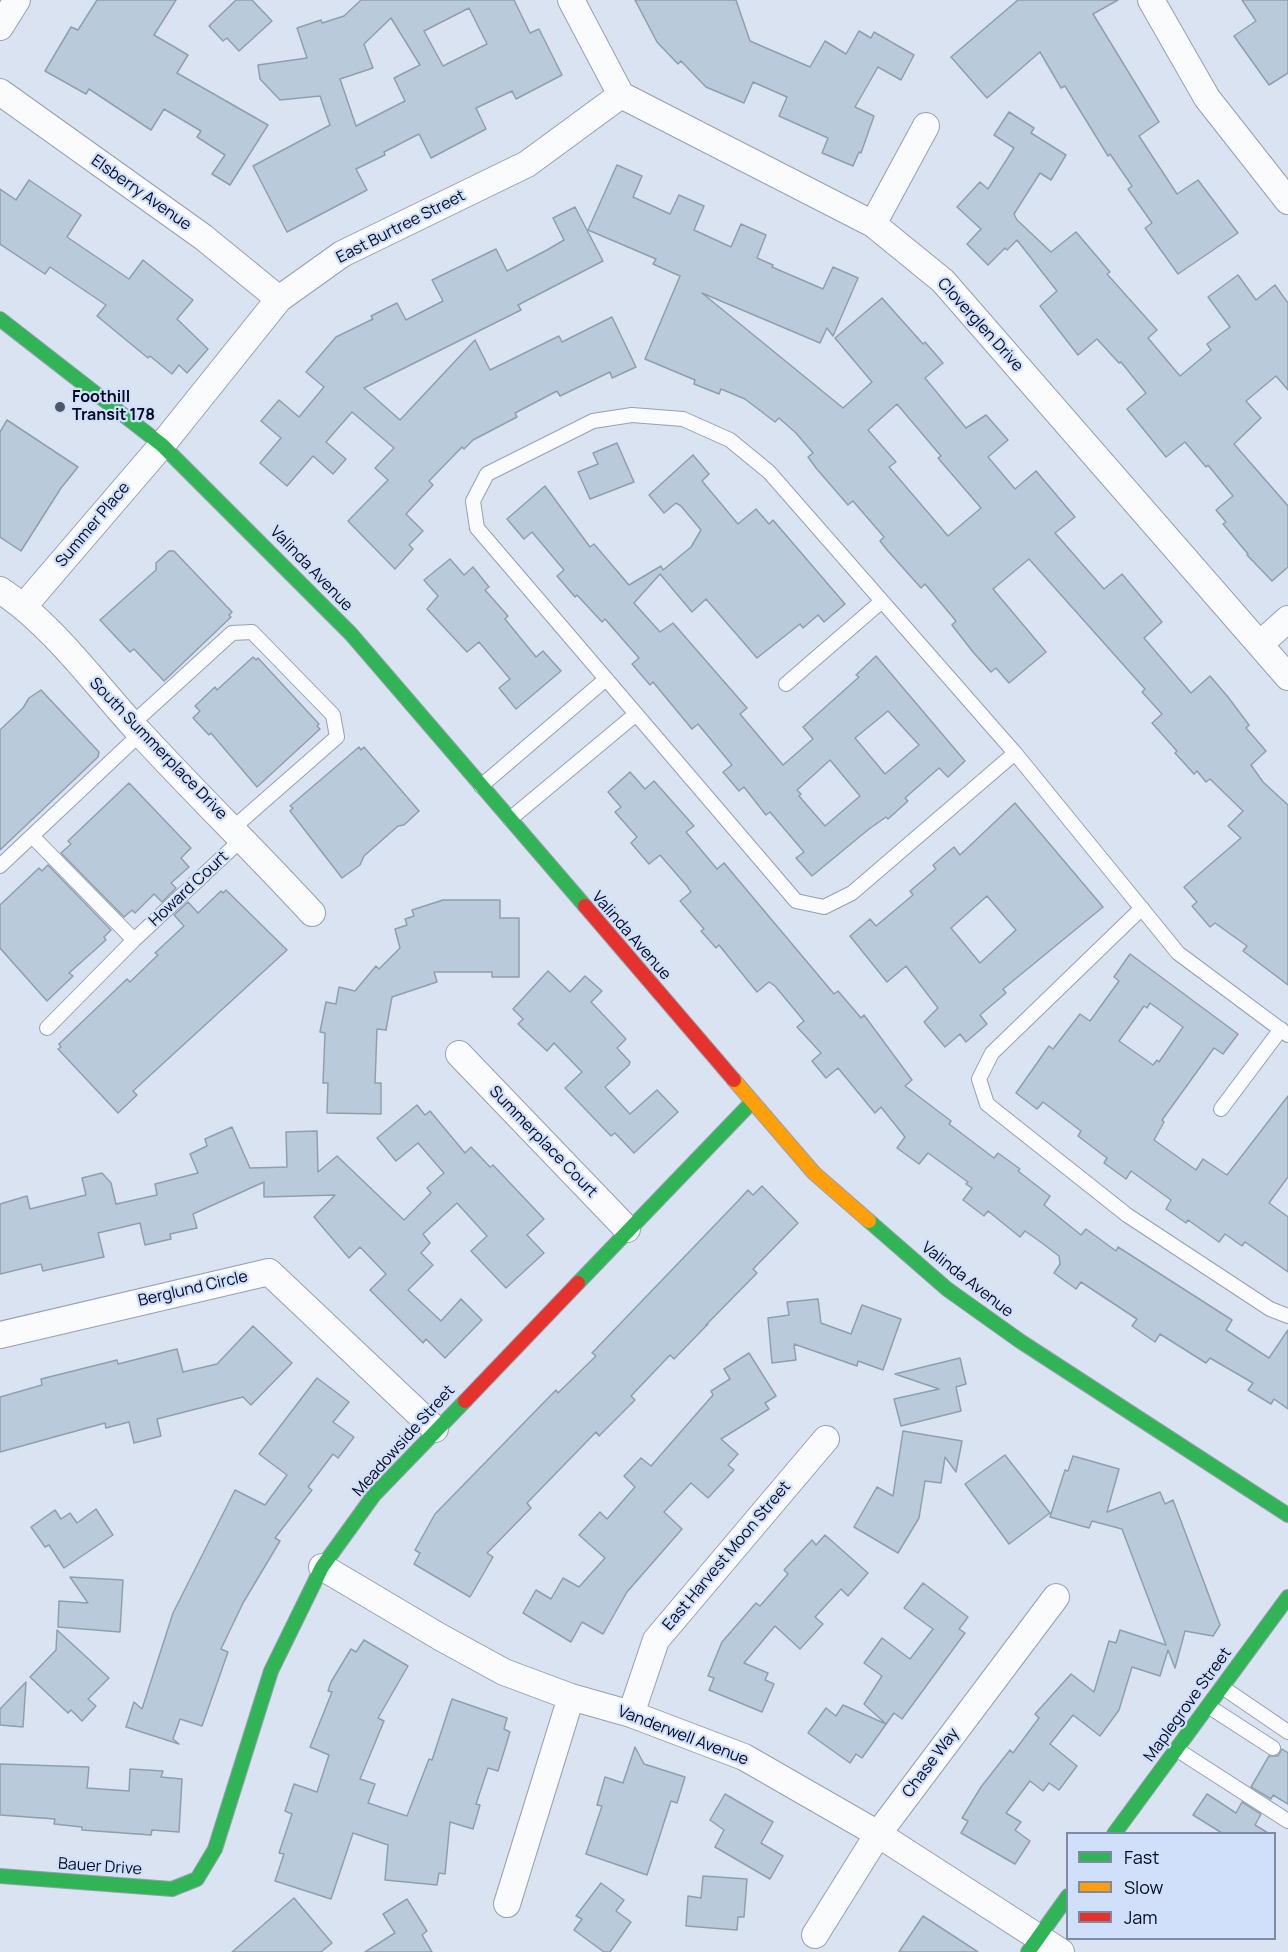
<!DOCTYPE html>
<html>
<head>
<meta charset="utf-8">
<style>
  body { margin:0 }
  #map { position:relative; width:1288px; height:1952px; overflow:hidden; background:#dae3f1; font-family:Manrope,sans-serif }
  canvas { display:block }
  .legend { position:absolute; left:1066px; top:1832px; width:210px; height:108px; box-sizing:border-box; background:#d1e0fa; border:2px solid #7e8aa3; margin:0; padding:8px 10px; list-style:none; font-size:18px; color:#020a20 }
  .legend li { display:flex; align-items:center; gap:12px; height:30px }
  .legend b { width:30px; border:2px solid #7e8aa3 }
</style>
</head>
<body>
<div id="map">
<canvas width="1288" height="1952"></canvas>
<ul class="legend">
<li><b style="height:8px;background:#30b455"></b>Fast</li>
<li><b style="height:8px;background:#ff9f0a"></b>Slow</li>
<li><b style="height:8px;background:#e5322d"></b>Jam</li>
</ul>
</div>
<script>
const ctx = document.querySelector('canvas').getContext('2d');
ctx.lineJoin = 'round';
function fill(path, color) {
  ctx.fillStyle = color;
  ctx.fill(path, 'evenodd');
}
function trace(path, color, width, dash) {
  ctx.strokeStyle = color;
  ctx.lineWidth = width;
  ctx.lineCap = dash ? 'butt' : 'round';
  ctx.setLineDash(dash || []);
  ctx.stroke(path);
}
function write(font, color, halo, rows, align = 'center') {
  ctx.font = font + ' Manrope,sans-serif';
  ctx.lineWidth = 4.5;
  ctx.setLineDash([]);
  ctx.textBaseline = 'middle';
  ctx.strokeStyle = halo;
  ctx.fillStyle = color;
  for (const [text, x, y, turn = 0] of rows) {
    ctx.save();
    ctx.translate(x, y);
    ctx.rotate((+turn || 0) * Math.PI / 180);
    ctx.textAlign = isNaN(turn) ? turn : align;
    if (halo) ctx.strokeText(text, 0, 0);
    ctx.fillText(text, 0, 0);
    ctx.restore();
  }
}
const building = new Path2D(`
  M97,0h79l-22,35 34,20 -11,18 91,52 -38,60 -18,-11 13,-19 -28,-18 4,-6 -37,-22 -13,21 -62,-41 -3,5 -41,-23 26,-44 7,3z
  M236,0h16l20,21 -33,30 -12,-13 -4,3 -14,-15z
  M361,0h153l16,33 9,-4 23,46 -46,24 -4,-8 -36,17 10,21 -55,29 -12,-24 -35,18 1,3 -29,14 11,21 -80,42 -34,-66 77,-41 -10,-29 -40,4 -20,-21 -2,-14 49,-7 -10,-30 24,-8 1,3 22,-7zM469,8l18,36 -44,22 -19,-35zM391,18l29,47 -26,13 11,23 -49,25 -16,-47 33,-11 -9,-24z
  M635,0h101l14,41 60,26 15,-26 21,13 13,-23 12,7 3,-6 40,23 -13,25 -23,-13 -23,40 19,9 -13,37 -2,-1 -6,14 -31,-13 6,-15 -49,-22 8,-19 -34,-15 -9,21 -38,-16 -25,-26 -3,3 -21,-22z
  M1018,0h100l-25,14 66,108 -20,14 38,58 21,-14 40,53 -60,41 -33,-46 7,-5 -24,-34 4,-3 -22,-32 -2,2 -43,-70 -4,2 -21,-36 -53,46 -36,-41z
  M1242,0h46v73l-19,12 -35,-49 22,-15z
  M1009,112l25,16 -3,5 35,22 -15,25 -11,-7 -26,41 3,6 34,32 25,-20 34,40 -3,2 50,56 -9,8 32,38 31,-26 -4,-6 23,-17 -22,-30 30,-22 18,25 19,-15 13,18v87l-12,-14 -30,25 15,17 -27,26 54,62v61l-16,14 -25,-26 1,-1 -25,-30 3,-2 -10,-12 17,-14 -25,-31 -2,2 -21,-25 -19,15 -39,-48 19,-16 -25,-31 -2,1 -22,-24 -19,16 -38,-49 17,-15 -40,-51 -10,10 -2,-2 -17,17 -21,-21 14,-15 -24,-22 23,-25 8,7 26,-41 -20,-13z
  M617,165l25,11 -9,21 37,17 9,-19 25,11 -10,24 37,17 10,-23 25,11 -9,23 16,7 -1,2 51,22 10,-22 25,11 -25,58 -6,-8 -7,15 -118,-50 141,115 29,-26 -37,-44 47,-40 41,46 2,-2 18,21 -18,15 41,50 20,-13 22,25 -20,17 27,32 21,-18 39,46 -20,16 49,56 18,-15 40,48 -18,16 47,55 19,-17 18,21 21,28 -3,3 20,23 -15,14 12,17 25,23v180l-45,-34 4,-5 -32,-23 -5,4 -18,-21 5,-4 -13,-15 57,-49 -13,-12 15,-15 -33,-32 -4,3 -9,-11 -3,3 -19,-21 2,-2 -25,-28 10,-9 -20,-22 3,-3 -116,-130 -36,30 53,63 -37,31 -13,-15 -5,4 -18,-20 -21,-27 4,-4 -31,-37 -4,4 -33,-37 -8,-10 4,-4 -31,-36 -5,4 -32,-37 -8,-11 5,-4 -17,-20 -17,-15 -4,4 -30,-23 -24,-10 -2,5 -25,-10 1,-4 -50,-21 35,-83 -27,-12 3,-5 -68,-29zM897,404l44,52 -3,2 43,50 -33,28 -59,-69 7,-5 -28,-32z
  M29,180l52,35 -14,22 62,42 14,-19 50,40 -16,19 31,30 -21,24 -8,-8 -7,9 -22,-18 -2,2 -51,-42 9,-11 -56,-38 -5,7 -45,-30v-55l16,11z
  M575,207l28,54 -85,44 3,5 -157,78 36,32 75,-80 15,30 69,-34 3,6 50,-25 24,50 -24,11 -2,-6 -50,24 -3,-5 -42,22 2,4 -44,23 -9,9 -2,-2 -33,34 4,4 -27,29 17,17 -14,14 4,4 -18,20 -47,-48 40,-41 -13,-12 19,-20 -42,-36 -26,30 20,17 -13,15 -20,-18 -26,30 -27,-23 21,-25 -20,-17 18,-21 20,17 25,-30 -18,-15 30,-35 37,-18 -2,-3 26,-13 9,17 37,-19 -11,-21 64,-31 11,22 40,-21 17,-10 -11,-22z
  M7,420l71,47 -17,21 -40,63 -21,-14v-105z
  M617,443l17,39 -44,17 -12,-27 20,-8 -5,-11z
  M693,455l16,19 -7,7 36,43 18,-15 13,15 4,-4 72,84 -21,18 -6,-7 -15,13 -3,-4 -43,34 -51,-59 -14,13 -32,-38 -26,29 26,29 13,-9 74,85 -7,6 43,51 30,-26 -10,-12 56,-50 -3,-2 20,-19 89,105 -17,16 -9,-9 -34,30 3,3 -20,18 -2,-2 -17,12 -57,47 -16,-18 8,-6 -34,-40 -4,3 -22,-28 -5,4 -16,-19 9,-7 -34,-41 -6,5 -39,-47 -3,3 -18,-21 7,-6 -34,-39 -3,3 -25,-27 -2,2 -18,-21 7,-6 -32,-38 -8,7 -17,-20 38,-33 45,61 4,-3 35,41 32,-19 2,4 28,-23 10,-17 -20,-24 -5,-3 -12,10 -15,-18zM888,711l31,34 -34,29 -30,-36zM830,760l30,36 -35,30 -26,-30 2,-2 -4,-4z
  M169,551h5l58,61 -3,3 2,2 -67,64 -30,-32 -4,3 -30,-32 56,-50v-7z
  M450,559l14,16 9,-8 16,20 -4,3 23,26 -3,3 31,38 7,-6 18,20 -45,38 -17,-21 11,-9 -31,-37 -12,10 -40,-43 11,-13 -14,-16z
  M253,657l3,3 2,-2 61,66 -2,2 3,3 -63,58 -46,-54 -2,2 -16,-17 7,-7 -5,-5 20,-19 2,3z
  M41,690l58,62 -1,5 -98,93v-120l23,-22 6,-10z
  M359,747l2,3 3,-3 55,64 -15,14 -6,1 -34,30 -4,9 -18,13 -52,-67 3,-3 -3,-2z
  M630,772l15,17 9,-8 40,45 -8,6 31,37 7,-6 110,131 4,-3 23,27 3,-3 48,65 -7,6 46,35 -2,3 45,34 4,-5 22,16 -2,2 32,25 -6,9 37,30 5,-6 30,22 2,-4 114,73 -6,10 43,28 19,-28v79l-14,-10 -3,5 -23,-14 5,-7 -43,-25 -4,5 -46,-29 -5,8 -23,-16 5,-7 -56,-37 -5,7 -22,-16 6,-9 -1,-8 -17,-13 -17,-12 -5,6 -32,-26 -4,5 -21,-16 9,-12 -6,-4 2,-2 -40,-29 -9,11 -22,-16 8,-11 -24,-30 -6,6 -37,-45 -12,10 -14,-17 9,-8 -24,-26 7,-6 -29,-35 -6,-4 -12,10 -38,-47 -3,3 -15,-17 3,-2 -24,-28 11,-9 -4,-6 -27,-31 -11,9 -18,-21 6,-6 -22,-25 6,-5 -13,-15z
  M129,783l62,65 -10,10 8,9 -18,16 5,5 -14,14 -8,-8 -19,19 -3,-3 -8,7 -63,-64 10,-9 -3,-3z
  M1015,803l88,104 -100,82 3,4 -26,22 7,9 -21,18 -6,-8 -15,13 -21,-25 14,-14 -32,-42 -19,16 -37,-46 20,-17 6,7 37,-31 -3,-4 26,-22 -3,-4 21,-18 6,8zM987,896l29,34 -36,33 -29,-35z
  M48,865l63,65 -7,7 2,3 -37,33 4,3 -26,25 -47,-53v-43l39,-37 3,3z
  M226,890l61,60 -154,141 4,4 -19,18 -60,-64 3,-2 -2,-3 68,-65 3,3 28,-27 -3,-2 29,-27 -10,-11 14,-13 10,11 23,-22 2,2z
  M443,900h57v18h19v59h-27v-5h-58l3,10 -45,15 -6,33 -9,-1 -2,54h6v31l-54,-1 1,-30h-5l2,-50 -5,-1 6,-30 10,2 3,-17 16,4 21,-25 3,3 21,-21 -5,-19 12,-4 -2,-6 9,-3 -2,-6z
  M1130,954l108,80 -15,20 -9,-6 -52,72 2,2 -10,18 42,30 7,-11 24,16 61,-79v81l-19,26 19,14v55l-43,-30 -3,4 -17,-12 -6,8 -31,-22 -2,3 -20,-14 5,-9 -40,-29 -5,8 -22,-16 3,-5 -29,-22 3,-5 -38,-29 -6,7 -21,-16 33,-47 4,3 27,-35 10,7 29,-40 -5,-4zM1150,1003l33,24 -24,35 -2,-2 -4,5 -34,-24 25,-35 3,2z
  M548,971l22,21 15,-16 17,15 -11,11 35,37 -9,9 13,14 -1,3 -24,22 25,27 27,-24 21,22 -44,41 -19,-20 -4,3 -46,-48 17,-16 -28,-29 -7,8 -29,-27 5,-5 -10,-10z
  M417,1105l8,10 5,-4 35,42 6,-6 19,20 3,-2 51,54 -17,16 17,18 -38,35 -35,-37 16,-15 -30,-33 -34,31 7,9 -9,10 12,12 -25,25 33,31 20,-22 21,21 -37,38 -19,-19 -3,4 -53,-53 16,-16 -26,-27 -11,11 -35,-41 21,-22 -71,2v-15l-71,32 4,14 -27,6 1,5 -26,6 -5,-22 -42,10 6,24 -61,14 -2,-7 -41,10v-70l27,-8 3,13 56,-14 -4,-17 20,-5 9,10 5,21 41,-9 -2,-11 43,-11 -8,-19 17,-8 -2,-7 27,-12 18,41 37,-1 -1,-35 31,-1 1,41 19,-16 67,64 27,-27 -4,-5 17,-15 -26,-30 -22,18 -19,-23z
  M762,1186l36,37 -45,46 4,4 -51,52 2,-1 -34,35 -4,-4 -39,41 4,4 -36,36 -3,-4 -69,71 4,5 -44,45 6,4 -23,40 -56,-33 6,-11 -5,-3 20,-36 121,-124 2,3 38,-37 -4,-3 146,-152 10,-11 5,5z
  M818,1299l3,24 30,11 11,-29 39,14 -18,51 -25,-9 -1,5 -63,-22 2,16 -24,3 -4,-45 21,-3 -2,-13z
  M253,1326l39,37 -41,42 -8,-8 -86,22 4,17 -27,7 -5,-21 -23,6 -1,-5 -105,29v-55l42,-12 -1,-6 76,-19 1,4 59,-15 6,23 34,-8z
  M749,1353l27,43 -11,7 4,6 -48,30 17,15 -10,11 6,5 -26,28 -17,-15 -27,29 18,17 -55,63 -24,42 -21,-12 -11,20 -48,-29 13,-23 15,9 12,-21 16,9 26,-29 -26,-23 21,-23 7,7 28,-32 -11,-11 17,-18 10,8 62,-71 -2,-4 19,-12 -6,-10z
  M960,1358l6,26 -10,3 5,24 -60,15 -7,-27 45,-10 -44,-15z
  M317,1378l32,24 -16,20 21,15 -16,21 -5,-4 -25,33 4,3 -37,48 5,3 -37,62 -22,46 7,3 -26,74 -22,-7 -7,20 6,5 -53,-17 8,-25 8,7 31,-96 62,-123 30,15 22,-30 -28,-21z
  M903,1431l59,10 -6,31 -11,-15 -4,26 -16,-2 -6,37 -21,35 -44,-26 23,-40 16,9z
  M1005,1455l45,58 -41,31 -44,-60z
  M1073,1456l46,13 -12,43 53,-20 5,12 8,-4 47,125 -7,11 -28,-5 -10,37 -7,-18 -8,26 -28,-9 -13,43 -19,26 -27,-21 -23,29 27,22 -18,24 -10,-7 -6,8 -13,-10 -24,32 15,9 -6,8 15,11 -15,23 -54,-31 7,-12 -6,-3 19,-31 29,-37 3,3 26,-35 -4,-4 36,-40 23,18 15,-51 7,2 4,-13 46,15 -44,-116 -30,-8 -3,7 -39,-11 15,-47 3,1z
  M96,1509l17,26 -49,33 -15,-23 -4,2 -14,-20 24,-17 6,9 9,-6 7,10z
  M825,1535l43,38 -20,23 -7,-7 -26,28 8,7 -23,25 -25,-23 -31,37 24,10 -3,7 9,4 -12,28 -53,-22 5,-12 -6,-2 14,-34 34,-39 4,3 28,-32 -4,-4 28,-30 4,5z
  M70,1577l53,3 -3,52 -62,-5 1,-26 29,2z
  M923,1583l45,34 -9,12 6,4 -63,86 -8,-6 -32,45 -6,-4 -6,9 -42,-30 18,-25 10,8 7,-11 43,19 -22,-20 18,-28 -18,-13 18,-25 28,21 23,-30 -29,-21z
  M57,1630l52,48 -21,21 8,7 -14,15 -11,-11 -3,3 -38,-36 26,-27z
  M364,1640l44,26 -30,52 6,3 -24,58 15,5 -7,19 39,13 22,-57 3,1 20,-61 55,19 -3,11 6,3 -12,39 -10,-3 -12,36 4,1 -7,24 -23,-7 -5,52 -6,-1 -2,12 -52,-5 3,-35 -35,-12 -22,66 -56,-18 9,-27 -5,-1 13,-39 -7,-3 9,-27 23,8 12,-37 -19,-8 22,-55 -4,-1 3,-9 20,-33 5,3z
  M26,1682l-3,45 -23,-2v-16z
  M635,1747l9,17 41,13 -8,26 -6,-2 -24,74 -61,-21 16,-48 -5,-1 8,-28 18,6z
  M1282,1749l6,4v51l-15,-9 -2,4 -20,-12 18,-31h9z
  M0,1764l89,3 -2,21 42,3 1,-22 33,2 -2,6 21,2 -3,53 -27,-2 -1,5 -69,-5v-3l-28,-3 1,-5 -55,-4z
  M725,1794l48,28 -12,21 22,13 -13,23 -55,-32 9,-17 -14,-10z
  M1207,1794l29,19 6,-11 19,12 -6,11 13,8h-46l-29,-18z
  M703,1876l44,3 -3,38h-6l-1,13 -51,-4 2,-30 13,2z
  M601,1883l23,17 -8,11 15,11 -21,30h-6l-30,-22 8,-11 -6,-3z
  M294,1898l38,45 -11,9h-89z
  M407,1899l20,32 -5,4 10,17h-67l30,-19 -12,-19z
  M923,1916l55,36h-79z`);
const lane = new Path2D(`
  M786,684l96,-83
  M132,724l100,-91 20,-1 81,83 4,22 -104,91
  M1015,753l-163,140 -28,14 -28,-6 -319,-373 -4,-27 14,-27 106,-53 39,-6 51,4 47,21 39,32 246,281 163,200 110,82
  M481,786l125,-107
  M510,819l126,-105
  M32,836l102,104
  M0,866l140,-132
  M1142,908l-150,145 -13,26 8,25 140,111 143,94 18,7
  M47,1028l87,-88 109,-102
  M1221,1109l60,-80
  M1222,1687l66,45
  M1208,1706l65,42
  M1176,1749l112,72`);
const street = new Path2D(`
  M571,0l50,95 252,129 70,57 345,396
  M1151,0l56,98 81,103
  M0,27l17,-27
  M0,92l203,145 76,62
  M873,224l53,-98
  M0,590c54,35 97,97 141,144 56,61 115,118 171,179
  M24,606l138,-161 117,-146 63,-45 185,-90 94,-69
  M1260,644l28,-25
  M459,1054l168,175
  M0,1335l269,-63 166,157
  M322,1567l118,70 64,35 67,25 60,17 113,43 134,77 183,118
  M631,1714l25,-74 170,-201
  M507,1904l64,-207
  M815,1935l63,-101 178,-237`);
const fast = new Path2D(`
  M0,319l162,126 189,189 234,272
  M869,1221l78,68 73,52 268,174
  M578,1283l174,-181
  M1114,1834l174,-237
  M0,1876l172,13 25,-10 18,-30 56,-178 51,-104 52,-72 91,-94
  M1028,1952l40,-56`);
const slow = new Path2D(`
  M734,1080l80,93 55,48`);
const jam = new Path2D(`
  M585,906l149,174
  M465,1401l113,-118`);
const markers = [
  [60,407,6,"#4e5669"]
];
const streetNames = [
  ["Elsberry Avenue",141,193,35],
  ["East Burtree Street",401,227,-27],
  ["Cloverglen Drive",980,325,48],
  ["Summer Place",93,525,-50],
  ["Valinda Avenue",311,569,46],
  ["South Summerplace Drive",158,749,46],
  ["Howard Court",189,889,-43],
  ["Valinda Avenue",631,936,49],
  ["Summerplace Court",543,1142,46],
  ["Valinda Avenue",967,1280,38],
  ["Berglund Circle",193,1289,-13],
  ["Meadowside Street",404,1441,-48],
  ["East Harvest Moon Street",727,1556,-50],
  ["Maplegrove Street",1188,1705,-54],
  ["Vanderwell Avenue",683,1736,21],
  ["Chase Way",931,1763,-53],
  ["Bauer Drive",100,1867,4]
];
const poiNames = [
  ["Foothill",72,398],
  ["Transit 178",72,416]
];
fill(building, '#b9cada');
trace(building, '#8ea0af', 1.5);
trace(lane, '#96a0b1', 16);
trace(street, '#96a0b1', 28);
trace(fast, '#96a0b1', 16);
trace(slow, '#96a0b1', 16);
trace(jam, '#96a0b1', 16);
trace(lane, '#f9fbfd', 14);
trace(street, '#f9fbfd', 26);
trace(fast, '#30b455', 14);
trace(slow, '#ff9f0a', 14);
trace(jam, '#e5322d', 14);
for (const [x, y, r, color] of markers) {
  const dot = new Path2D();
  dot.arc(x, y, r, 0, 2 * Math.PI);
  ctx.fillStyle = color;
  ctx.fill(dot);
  trace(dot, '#d1e0fa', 2);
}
write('16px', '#020a20', '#d1e0fa', streetNames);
write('bold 16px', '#020a20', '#d1e0fa', poiNames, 'left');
</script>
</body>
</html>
